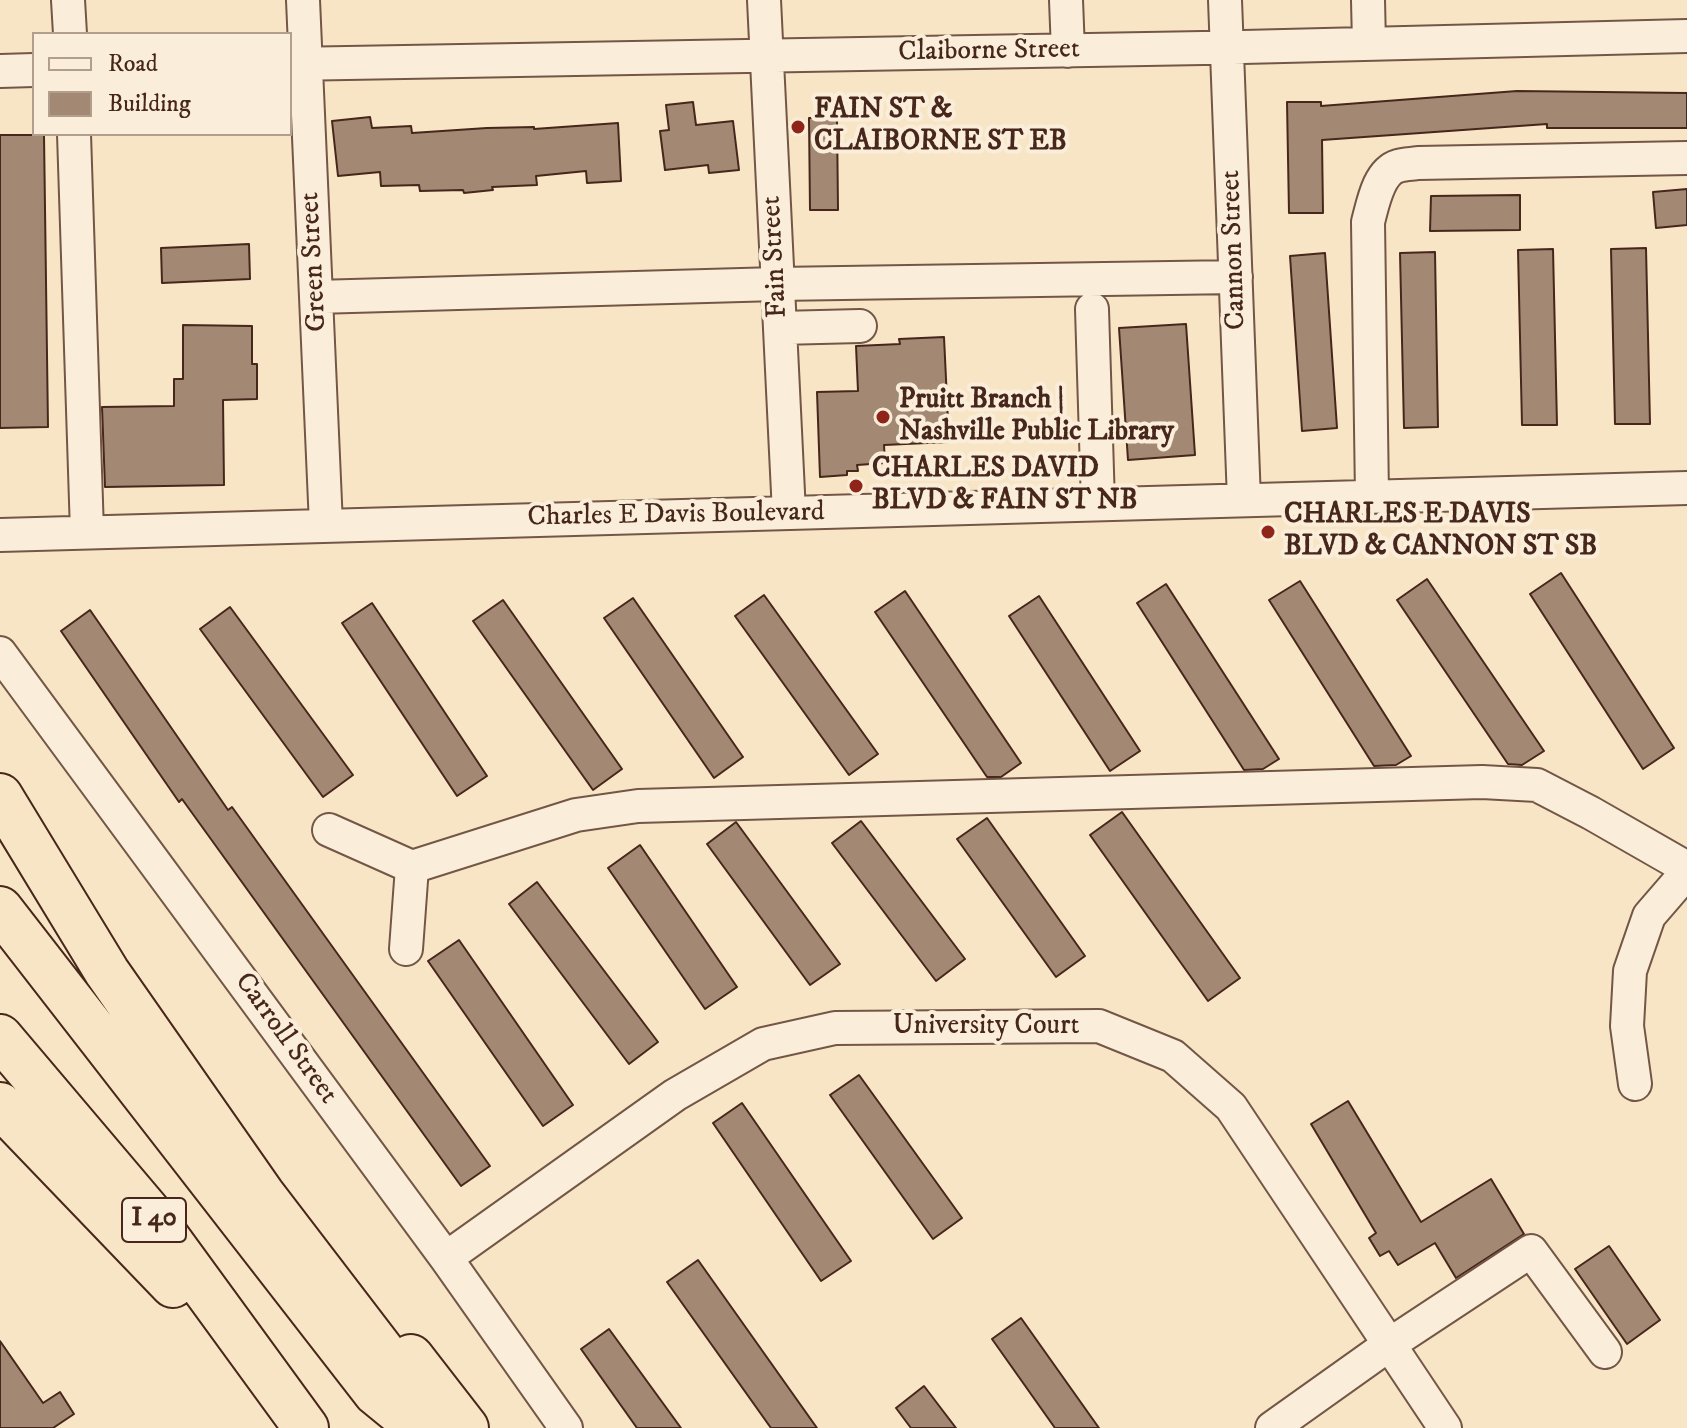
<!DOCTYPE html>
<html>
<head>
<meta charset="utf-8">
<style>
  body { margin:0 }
  #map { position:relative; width:1687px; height:1428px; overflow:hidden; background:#f8e5c6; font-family:"IM FELL DW Pica",serif }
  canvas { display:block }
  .legend { position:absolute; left:32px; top:32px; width:260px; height:104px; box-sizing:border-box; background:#faeeda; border:2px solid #b29e8e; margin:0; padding:10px 14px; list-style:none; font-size:24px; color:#47261b }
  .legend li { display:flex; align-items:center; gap:16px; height:40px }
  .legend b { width:40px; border:2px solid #b29e8e }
</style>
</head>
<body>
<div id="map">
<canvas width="1687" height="1428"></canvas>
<ul class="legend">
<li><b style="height:10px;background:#faeeda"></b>Road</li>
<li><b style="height:22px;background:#a38974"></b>Building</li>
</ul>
</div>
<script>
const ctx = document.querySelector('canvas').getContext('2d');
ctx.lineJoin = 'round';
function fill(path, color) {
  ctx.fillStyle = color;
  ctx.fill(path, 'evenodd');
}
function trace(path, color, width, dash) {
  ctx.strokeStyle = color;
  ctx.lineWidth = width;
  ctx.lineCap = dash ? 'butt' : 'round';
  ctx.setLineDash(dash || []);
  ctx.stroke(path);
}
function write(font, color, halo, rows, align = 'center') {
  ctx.font = font + ' "IM FELL DW Pica",serif';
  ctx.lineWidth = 8;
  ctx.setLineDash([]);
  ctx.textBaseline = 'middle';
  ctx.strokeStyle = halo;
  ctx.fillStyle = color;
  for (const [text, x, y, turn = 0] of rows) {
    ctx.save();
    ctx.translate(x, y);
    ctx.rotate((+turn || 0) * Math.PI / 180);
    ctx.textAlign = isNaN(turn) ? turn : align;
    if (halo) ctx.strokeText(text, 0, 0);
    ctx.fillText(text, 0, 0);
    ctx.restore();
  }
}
const building = new Path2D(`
  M1517,91l170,2v35h-140v-4l-225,16 1,73h-34l-2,-111h34v4z
  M693,102l3,23 37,-4 6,49 -30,3 -1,-8 -43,5 -5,-39 9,-1 -3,-25z
  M370,117l2,11 39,-2 1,7 75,-5 47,-1v2l84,-6 3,58 -34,2 -1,-12 -50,5 1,9 -45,2 1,3 -29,3 -1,-3 -43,1 -1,-6 -38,1 -1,-14 -42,4 -6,-55z
  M809,118h28l1,92h-28z
  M0,135h44l4,292 -48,1z
  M1687,189v36l-31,3 -3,-36z
  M1520,195v35l-90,1 1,-35z
  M249,244l1,35 -88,4 -1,-35z
  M1646,248l4,176h-35l-4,-175z
  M1553,249l4,176h-35l-4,-175z
  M1435,252l3,175 -34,1 -4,-175z
  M1325,253l12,175 -35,3 -12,-175z
  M1186,324l9,131 -67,5 -9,-132z
  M183,325l69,1v38h5v35l-34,1 1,85 -119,2 -3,-80 72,-1v-27h9z
  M944,337l5,105 -65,3 1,18 -28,2 1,6h-11v4l-27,2 -3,-85 41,-1 -2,-45 44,-2 -1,-5z
  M1561,573l113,175 -31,21 -113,-175z
  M1427,579l117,172 -22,14 -14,-1 -111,-164z
  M1300,581l111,175 -15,9 -22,1 -105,-166z
  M1166,584l113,175 -16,10 -19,1 -107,-167z
  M905,591l116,172 -20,14h-14l-112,-165z
  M764,595l114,159 -29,21 -114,-159z
  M1039,596l101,155 -30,20 -101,-155z
  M633,598l110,159 -29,21 -110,-160z
  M503,600l119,169 -29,21 -120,-169z
  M372,603l115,173 -30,20 -115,-173z
  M230,607l123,168 -30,22 -123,-168z
  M90,610l138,200 4,-3 258,359 -29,20 -279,-387 -3,3 -118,-171z
  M1122,812l118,166 -32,23 -118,-166z
  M987,818l98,138 -29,21 -99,-138z
  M861,821l104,138 -29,22 -104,-138z
  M736,822l104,142 -30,21 -103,-141z
  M640,845l97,142 -32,22 -97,-141z
  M537,882l121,160 -29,22 -120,-160z
  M459,940l114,165 -30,21 -115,-165z
  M859,1075l103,143 -29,21 -103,-144z
  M1348,1101l73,121 70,-43 33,55 -68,44 -21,-35 -37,22 -9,-14 -9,5 -11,-18 7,-5 -65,-109z
  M742,1103l109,158 -30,20 -108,-158z
  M1609,1246l51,74 -33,24 -52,-75z
  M698,1260l119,168h-46l-104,-146z
  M1021,1318l78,110h-44l-63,-89z
  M609,1329l72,99h-44l-56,-79z
  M0,1341l43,62 17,-11 14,22 -21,14h-53z
  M924,1386l32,42h-45l-15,-20z`);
const minor = new Path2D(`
  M68,0l2,34
  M303,0l23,525
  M764,0l25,513
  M1066,0l2,51
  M1225,0l19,500
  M1368,0l1,44
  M290,64l913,-16 484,-12
  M0,71l34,-1
  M74,134l13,398
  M316,297l461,-13 459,-7
  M1092,309l6,195
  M780,328l80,-2
  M1372,496l-4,-274c5,-18 10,-50 30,-56 6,-2 14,-2 20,-3l269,-5
  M0,535l1687,-47
  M0,653l446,605 120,170
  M329,830l83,37 164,-52 62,-9 844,-24 55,3 54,28 96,55
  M406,949l6,-82
  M1635,1084l-8,-58 3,-55 19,-55 38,-44
  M446,1258l229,-163 88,-51 72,-16 264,-2 74,30 58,51 214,321
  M1272,1428l118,-84 141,-93 74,101`);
const highway = new Path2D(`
  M0,796l107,176 155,222 140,183 22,51
  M0,909l376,484 43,35
  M0,1037l150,177 156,214
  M0,1105l173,180
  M411,1357l55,71`);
const markers = [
  [798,127,8,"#8f2418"],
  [883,417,8,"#8f2418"],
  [856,486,8,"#8f2418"],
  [1268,532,8,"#8f2418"]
];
const shields = [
  [154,1220,64]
];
const shieldNames = [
  ["I 40",154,1220]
];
const streetNames = [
  ["Claiborne Street",989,52,-1],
  ["Cannon Street",1235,250,-92],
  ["Fain Street",776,257,-93],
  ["Green Street",315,262,-93],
  ["Charles E Davis Boulevard",676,516,-1],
  ["University Court",986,1027],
  ["Carroll Street",285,1039,54]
];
const poiNames = [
  ["FAIN ST &",814,111],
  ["CLAIBORNE ST EB",814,143],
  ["Pruitt Branch |",899,401],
  ["Nashville Public Library",899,433],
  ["CHARLES DAVID",872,470],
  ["BLVD & FAIN ST NB",872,502],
  ["CHARLES E DAVIS",1284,516],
  ["BLVD & CANNON ST SB",1284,548]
];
fill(building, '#a38974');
trace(building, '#47261b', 2);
trace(minor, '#735646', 36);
trace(highway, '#47261b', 48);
trace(minor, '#faeeda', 32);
trace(highway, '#f8e5c6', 44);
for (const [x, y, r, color] of markers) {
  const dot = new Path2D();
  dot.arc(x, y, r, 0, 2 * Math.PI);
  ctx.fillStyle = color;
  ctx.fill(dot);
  trace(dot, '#faeeda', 3);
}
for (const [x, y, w] of shields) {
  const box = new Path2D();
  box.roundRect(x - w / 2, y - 22, w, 44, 6);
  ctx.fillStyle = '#faeeda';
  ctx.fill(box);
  trace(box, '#47261b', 2);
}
write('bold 26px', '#47261b', null, shieldNames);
write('28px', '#47261b', '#faeeda', streetNames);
write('bold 28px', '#47261b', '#faeeda', poiNames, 'left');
</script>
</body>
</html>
